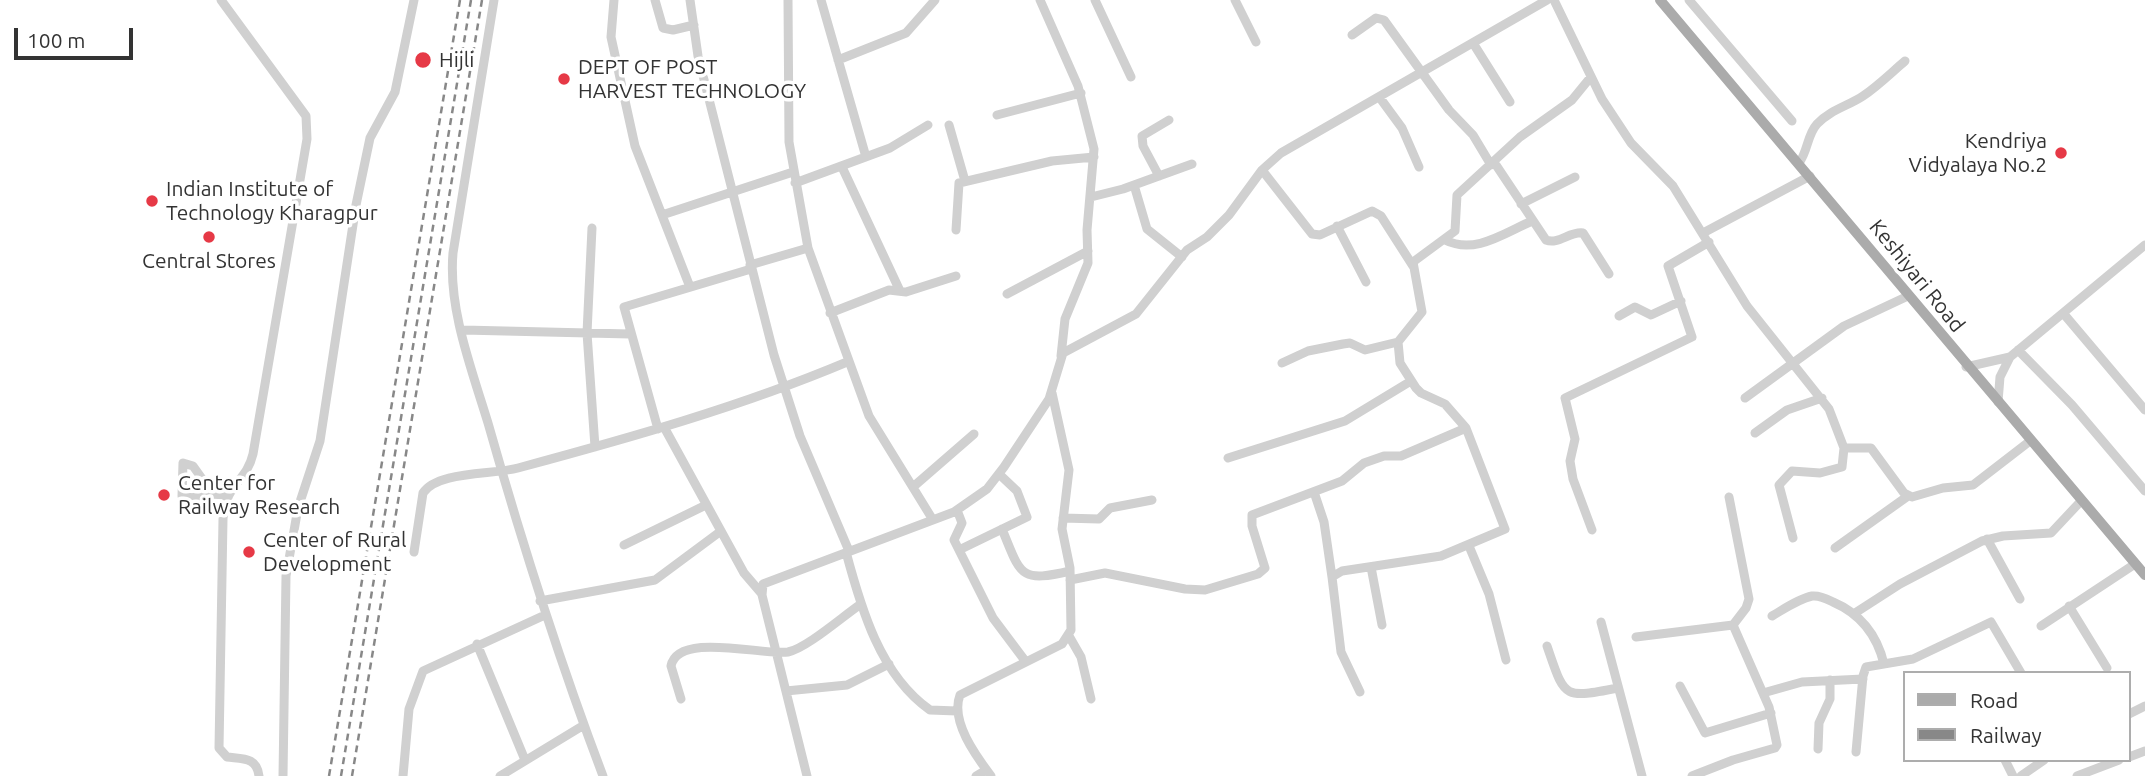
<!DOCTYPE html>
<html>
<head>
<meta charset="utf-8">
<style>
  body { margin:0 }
  #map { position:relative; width:2145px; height:776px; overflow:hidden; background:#fff; font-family:Ubuntu,sans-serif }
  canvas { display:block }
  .legend { position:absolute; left:1903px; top:671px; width:228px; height:91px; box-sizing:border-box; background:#fff; border:2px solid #adadad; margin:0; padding:9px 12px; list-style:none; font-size:21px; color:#333 }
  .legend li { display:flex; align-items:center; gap:14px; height:35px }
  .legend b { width:35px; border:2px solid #adadad }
  .scale { position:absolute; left:14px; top:28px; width:119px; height:32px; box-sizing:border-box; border:4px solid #333; border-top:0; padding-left:9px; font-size:21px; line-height:24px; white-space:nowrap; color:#333; -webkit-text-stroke:5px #fff; paint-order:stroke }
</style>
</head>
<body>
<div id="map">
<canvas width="2145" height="776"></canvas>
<ul class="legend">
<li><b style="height:9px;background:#ababab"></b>Road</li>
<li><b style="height:9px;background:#888"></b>Railway</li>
</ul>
<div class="scale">100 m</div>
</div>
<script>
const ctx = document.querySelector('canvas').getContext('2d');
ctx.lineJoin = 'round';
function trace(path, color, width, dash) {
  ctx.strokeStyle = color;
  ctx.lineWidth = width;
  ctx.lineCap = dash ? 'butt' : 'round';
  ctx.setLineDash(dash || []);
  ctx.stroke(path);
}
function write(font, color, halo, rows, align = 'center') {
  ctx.font = font + ' Ubuntu,sans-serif';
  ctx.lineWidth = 7;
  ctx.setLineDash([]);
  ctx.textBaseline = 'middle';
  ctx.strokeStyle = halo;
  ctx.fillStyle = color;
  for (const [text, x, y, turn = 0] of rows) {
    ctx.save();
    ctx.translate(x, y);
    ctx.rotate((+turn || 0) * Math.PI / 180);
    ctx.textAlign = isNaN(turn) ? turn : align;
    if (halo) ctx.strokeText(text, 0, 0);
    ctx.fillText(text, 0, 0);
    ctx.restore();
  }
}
const minor = new Path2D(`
  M221,0l85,116 1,23 -54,315c-7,29 -27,28 -30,65l-4,229 8,9c16,2 30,0 32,19
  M494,0l-41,253c-5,56 19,117 35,170 34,120 71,237 115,353
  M614,0l-3,37 24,109 55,141
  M655,0l8,28 10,2 21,-5
  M690,0l8,56 76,299 26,81 49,115
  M788,0l1,142 19,106 61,168 64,104
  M821,0l45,157
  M1040,0l38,86 16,63 -7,81 1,33 -23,56 -4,37
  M1095,0l36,77
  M1235,0l21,42
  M1554,0l48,99 29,44 42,43 74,120 82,103 15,39h27l33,45 8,4 31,-9 30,-3 57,-44
  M1689,0l103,121
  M1352,35l24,-17 8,2 65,90 24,25 18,30
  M1473,43l37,59
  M838,60l68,-27 29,-33
  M1380,98l22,30 17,39
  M997,115l84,-22
  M949,125l16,56
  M1494,162l52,78c12,5 24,-9 37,-7l26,41
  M1799,163c9,-12 8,-28 18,-39 13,-14 31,-18 46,-28 15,-10 29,-24 42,-35
  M842,167l58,124
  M1262,170l50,64 8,1 52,-24 9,5 32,50
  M1159,176l-16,-30 -1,-10 27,-16
  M795,183l95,-35 38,-23
  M1134,185l13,44 35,28
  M1091,197l32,-8 69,-25
  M1521,204l54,-27
  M662,215l131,-43
  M1337,226l29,56
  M592,228l-5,105 8,114
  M956,230l3,-47 93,-22 42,-4
  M1703,233l107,-57
  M1445,240c30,15 59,-7 87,-19
  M750,265l58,-17
  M1007,294l81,-43
  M830,313l59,-23 17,2 50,-16
  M2063,313l82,97
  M1619,316l16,-9 16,8 30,-14
  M463,330l167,4
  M2018,350l54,55 73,86
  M1282,363l26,-12 35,-7 7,-1 15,7 33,-8
  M1966,367l44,-10 135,-112
  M1745,398l99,-72 64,-30
  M1998,402l2,-25 10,-20
  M664,427l80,146 18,21
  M658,429l-34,-122 127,-38
  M1755,433l32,-23 35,-12
  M1228,458l117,-37 66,-40
  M913,487l61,-53
  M1314,492l10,30 8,55
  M213,494l-20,-28 -10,-3 -1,33 10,2 18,-4 17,1
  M957,510l5,13 -8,17 39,78 33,44
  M1063,518l36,1 11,-11 42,-8
  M1002,529c19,46 17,54 68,42
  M1592,530l-19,-51 -3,-18 5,-22 -10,-41 127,-61 -24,-71 41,-24
  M1793,538l-14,-53 13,-14 28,2 22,-6 2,-19
  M1987,539l33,60
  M624,545l82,-40
  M1469,546l20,48 17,66
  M1835,548l73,-52
  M959,550l68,-33 -10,-26 -18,-17
  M414,552l9,-59c14,-22 69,-18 95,-25 111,-30 222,-61 329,-106
  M846,552c15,56 34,123 84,158l27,1
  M1371,567l11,58
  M1070,580l35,-7 80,16 20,1 53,-16 7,-6 -13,-42v-11l90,-34 22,-18 20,-7h17l65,-28
  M540,601l115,-21 66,-49
  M2069,606l38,62
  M1855,613l45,-29 82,-43 21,-5 48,-3 30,-32
  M1772,616c12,-7 26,-17 40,-20 8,-1 15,3 21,6 28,12 44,33 51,62
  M1601,622l41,154
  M2041,626l94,-62
  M1069,636l12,21 10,42
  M1636,637l97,-12
  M477,644l48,116
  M1547,646c18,52 15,53 71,42
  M1680,686l25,47 66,-20
  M786,691l61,-6 42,-21
  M1360,692l-19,-40 -9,-75 10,-6 99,-15 64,-27 -39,-101 -21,-24 -24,-11 -5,-5 -16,-25 -2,-21 24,-30 -9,-50 42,-31 2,-36 63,-58 52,-37 18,-22
  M1763,693l39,-11 61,-3
  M681,699l-10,-33c7,-35 93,-10 117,-14 19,-4 55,-36 73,-48
  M2129,714l16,-8
  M1818,749l1,-26 11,-24v-19
  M1856,752l7,-76 3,-9 47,-8 78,-37 30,51
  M2129,757l16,-6
  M2005,760l8,16
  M283,776l3,-200 12,-68 22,-67 36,-236 14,-67 25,-46 19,-92
  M403,776l6,-67 14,-38 122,-56
  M500,776l84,-51
  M807,776l-45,-181 1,-11 191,-72 33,-23 17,-22 45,-68 14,-46 73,-39 51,-64 20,-13 22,-22 33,-45 19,-17 266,-153
  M976,776l10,-6
  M991,776c-15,-20 -41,-55 -31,-81l102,-51 9,-14 -1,-62 -8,-39 7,-59 -17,-77
  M1692,776l41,-16 42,-12 2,-3 -8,-38 -36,-82 13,-17 3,-9 -20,-102
  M2021,776l23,-16
  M2077,776l42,-16`);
const major = new Path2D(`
  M1660,0l485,575`);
const rail = new Path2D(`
  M329,776l131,-776
  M341,776l130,-776
  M352,776l130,-776`);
const markers = [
  [423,60,9,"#e63946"],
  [564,79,7,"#e63946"],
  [2061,153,7,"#e63946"],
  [152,201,7,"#e63946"],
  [209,237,7,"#e63946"],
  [164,495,7,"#e63946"],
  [249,552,7,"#e63946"]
];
const poiNames = [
  ["Hijli",439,60],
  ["DEPT OF POST",578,67],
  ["HARVEST TECHNOLOGY",578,91],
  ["Kendriya",2047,141,"right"],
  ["Vidyalaya No.2",2047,165,"right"],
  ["Indian Institute of",166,189],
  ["Technology Kharagpur",166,213],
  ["Central Stores",209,261,"center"],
  ["Center for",178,483],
  ["Railway Research",178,507],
  ["Center of Rural",263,540],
  ["Development",263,564]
];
const streetNames = [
  ["Keshiyari Road",1917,276,51]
];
trace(minor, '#d0d0d0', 9);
trace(major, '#ababab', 10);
trace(rail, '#888', 2.5, [7, 5]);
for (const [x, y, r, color] of markers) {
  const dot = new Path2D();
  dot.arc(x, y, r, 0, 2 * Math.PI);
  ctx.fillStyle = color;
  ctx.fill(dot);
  trace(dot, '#fff', 2.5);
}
write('21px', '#333', '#fff', poiNames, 'left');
write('21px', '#333', '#fff', streetNames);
</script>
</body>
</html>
